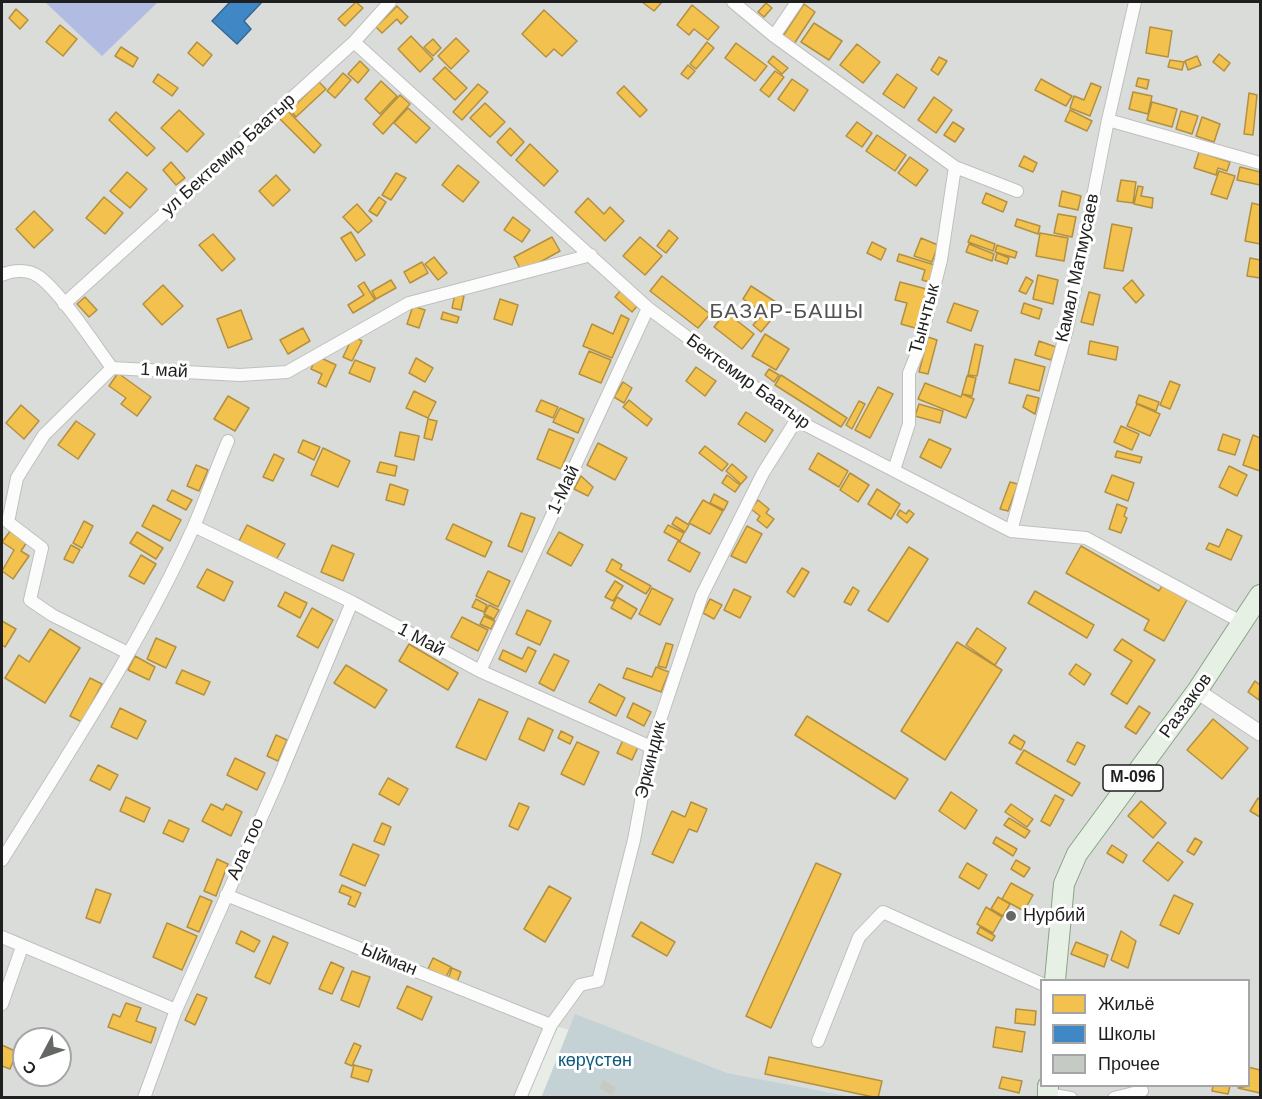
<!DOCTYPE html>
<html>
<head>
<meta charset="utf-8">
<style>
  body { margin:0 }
  #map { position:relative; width:1262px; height:1099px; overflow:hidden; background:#e8ede8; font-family:Helvetica,sans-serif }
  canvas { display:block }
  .frame { position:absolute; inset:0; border:3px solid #1f1f1f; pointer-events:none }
  .legend { position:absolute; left:1040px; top:979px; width:210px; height:108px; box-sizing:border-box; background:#fff; border:2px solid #a5a5a5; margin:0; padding:8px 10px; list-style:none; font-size:18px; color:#1f1f1f }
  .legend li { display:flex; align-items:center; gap:12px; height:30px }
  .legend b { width:30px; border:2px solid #a5a5a5 }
  .north { position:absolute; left:12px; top:1027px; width:60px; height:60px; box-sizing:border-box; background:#fff; border:2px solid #a5a5a5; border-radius:50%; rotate:229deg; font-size:16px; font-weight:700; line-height:24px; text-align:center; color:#1f1f1f }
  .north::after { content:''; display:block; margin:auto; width:21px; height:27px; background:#656765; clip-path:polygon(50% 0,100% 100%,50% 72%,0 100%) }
</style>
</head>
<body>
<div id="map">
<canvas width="1262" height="1099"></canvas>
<div class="frame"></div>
<ul class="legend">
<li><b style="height:16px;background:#f2c14e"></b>Жильё</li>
<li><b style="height:16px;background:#3f88c5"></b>Школы</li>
<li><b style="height:16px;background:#c6cac5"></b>Прочее</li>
</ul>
<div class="north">С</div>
</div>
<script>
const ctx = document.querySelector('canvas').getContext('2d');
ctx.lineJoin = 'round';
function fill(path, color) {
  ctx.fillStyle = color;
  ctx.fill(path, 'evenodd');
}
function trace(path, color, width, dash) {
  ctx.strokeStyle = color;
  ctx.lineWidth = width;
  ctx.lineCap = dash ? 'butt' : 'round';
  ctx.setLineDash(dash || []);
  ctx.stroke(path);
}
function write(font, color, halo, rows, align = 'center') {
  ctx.font = font + ' Helvetica,sans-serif';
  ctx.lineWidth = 6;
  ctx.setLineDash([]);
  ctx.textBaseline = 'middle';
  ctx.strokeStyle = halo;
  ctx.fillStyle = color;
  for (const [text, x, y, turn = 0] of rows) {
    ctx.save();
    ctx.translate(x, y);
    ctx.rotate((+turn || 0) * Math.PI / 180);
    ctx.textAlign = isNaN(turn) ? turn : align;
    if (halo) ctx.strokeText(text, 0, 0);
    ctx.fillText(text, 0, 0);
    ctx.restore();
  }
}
const residential = new Path2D(`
  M2,2h1258v1095h-455l-253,-72 -29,72 -521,1zM1042,980h206v106h-206zM24,1039h36v36h-36z`);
const cemetery = new Path2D(`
  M575,1014l152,59 125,24 -311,1z`);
const pitch = new Path2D(`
  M45,2h113l-56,54z`);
const homes = new Path2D(`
  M356,2l7,6 -18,18 -7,-7z
  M642,2h20l-8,9z
  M766,3l6,5 -8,9 -6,-5z
  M804,4l11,8 -21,32 -11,-8z
  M692,5l27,22 -11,13 -14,-11 -5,6 -12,-10z
  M397,6l11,11 -7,7 -4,-5 -15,14 -6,-6z
  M16,9l12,11 -8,9 -11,-11z
  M544,10l33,31 -15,15 -8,-7 -8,8 -24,-23z
  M814,23l28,18 -13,19 -28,-18z
  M60,25l17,14 -14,17 -17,-14z
  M1150,27l22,4 -4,26 -22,-4z
  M411,36l22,23 -13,13 -22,-23z
  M456,38l13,13 -18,18 -13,-13z
  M433,39l8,9 -8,8 -9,-9z
  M197,42l15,13 -9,11 -15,-13z
  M707,42l7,6 -18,21 -6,-5z
  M736,43l31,23 -12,15 -30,-23z
  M857,44l23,18 -17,21 -23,-18z
  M121,47l17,11 -5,9 -18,-11z
  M1219,54l11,9 -6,8 -11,-9z
  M773,56l15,12 -6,6 -14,-12z
  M1197,56l4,9 -13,5 -3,-9z
  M939,57l8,4 -9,14 -7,-5z
  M1170,60l14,2 -2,8 -14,-3z
  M360,61l9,9 -11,13 -10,-9z
  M688,65l7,6 -7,8 -7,-5z
  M445,67l22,21 -12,12 -22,-21z
  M775,71l9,6 -15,20 -9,-7z
  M343,73l8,7 -16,18 -8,-7z
  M158,74l20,14 -6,8 -19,-14z
  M897,74l20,14 -13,20 -21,-14z
  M1138,78l11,2 -2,9 -11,-3z
  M792,79l16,11 -14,21 -16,-12z
  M1041,79l31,17 -6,10 -31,-16z
  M381,81l16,15 -17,18 -15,-15z
  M319,82l7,7 -30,28 -6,-7z
  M1091,83l10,4 -11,29 -20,-8 4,-12 10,4z
  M478,84l10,8 -26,28 -9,-8z
  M624,86l23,24 -7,7 -23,-24z
  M1133,92l19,4 -4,18 -19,-5z
  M1249,93l8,2 -4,40 -9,-1z
  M400,95l10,9 -27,30 -10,-10z
  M934,97l18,13 -16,23 -18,-13z
  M1152,102l25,7 -5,18 -25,-7z
  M485,103l20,19 -15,15 -20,-19z
  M408,108l22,20 -14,15 -22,-20z
  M179,110l25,24 -17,18 -26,-24z
  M1070,110l22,11 -5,10 -22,-10z
  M288,111l33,34 -7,8 -34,-34z
  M1181,111l17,5 -6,18 -16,-5z
  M116,112l39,36 -8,8 -38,-36z
  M1202,117l18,7 -6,18 -18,-6z
  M857,122l15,11 -10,14 -16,-11z
  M953,122l11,7 -9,13 -11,-7z
  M510,128l14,14 -13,14 -14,-14z
  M877,135l29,20 -11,16 -29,-20z
  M530,144l28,27 -14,15 -28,-26z
  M1199,152l31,10 -3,9 -9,-3 -2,7 -22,-7z
  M1024,156l13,7 -4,9 -14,-6z
  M910,157l18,13 -12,16 -18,-13z
  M171,162l14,16 -9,7 -13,-15z
  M458,165l21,17 -16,20 -21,-17z
  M1240,167l20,5v13l-23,-5z
  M1219,171l16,5 -8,23 -16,-5z
  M127,172l20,17 -17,19 -20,-17z
  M396,173l10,5 -15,22 -9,-5z
  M276,175l14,15 -17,16 -14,-15z
  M1121,180l15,2 -3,21 -16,-2z
  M1138,186l5,1 -2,9 12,2 -1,10 -18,-4z
  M1062,191l19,5 -3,14 -19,-4z
  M986,193l21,9 -4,10 -21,-9z
  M104,197l19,16 -18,21 -19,-16z
  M379,197l7,5 -9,14 -8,-5z
  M588,198l16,16 6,-7 14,14 -19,20 -30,-29z
  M1252,203l8,2v39l-15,-3z
  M357,204l15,17 -14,12 -15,-16z
  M34,211l19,19 -19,18 -18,-19z
  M1058,214l18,3 -4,20 -18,-4z
  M513,217l17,13 -8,12 -18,-12z
  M1017,219l23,7 -2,8 -23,-8z
  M1112,224l20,4 -9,43 -19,-3z
  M669,230l9,8 -12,15 -9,-7z
  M351,232l14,23 -9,6 -15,-23z
  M1040,233l28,5 -4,23 -28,-5z
  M213,234l22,25 -13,12 -23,-26z
  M971,235l24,9 -2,7 -25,-9z
  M552,237l8,14 -38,21 -8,-15z
  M640,237l22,19 -17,19 -22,-19z
  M921,238l17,7 -6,17 -18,-6z
  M872,242l14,7 -5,11 -14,-7z
  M969,244l25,10 -2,7 -26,-9z
  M997,245l20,7 -2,6 -20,-6z
  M997,253l12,5 -2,6 -12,-4z
  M899,254l39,12 -5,17 -11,-3 3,-10 -28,-9z
  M434,257l13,16 -9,7 -13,-16z
  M1250,258l10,2v18l-13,-2z
  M422,262l6,11 -18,10 -6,-11z
  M1038,275l20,5 -5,24 -20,-5z
  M662,276l48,38 -12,14 -48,-37z
  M1026,277l7,4 -7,13 -7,-3z
  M391,280l5,8 -20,11 -4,-8z
  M1132,280l12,15 -8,8 -13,-15z
  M364,282l11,18 -22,13 -5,-8 16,-10 -6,-9z
  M900,282l30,8 -9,34 -4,-1 -2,5 -14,-4 6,-21 -12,-3z
  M163,285l20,21 -21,19 -19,-21z
  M751,286l31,20 -9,13 -30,-20z
  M621,290l17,15 -6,7 -17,-15z
  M1089,292l11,3 -7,30 -12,-3z
  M455,294l9,2 -3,14 -9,-2z
  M85,297l12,13 -8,7 -12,-13z
  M500,299l18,6 -6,20 -18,-6z
  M954,303l24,8 -7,20 -24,-9z
  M1024,303l18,6 -3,10 -18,-6z
  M413,306l12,4 -6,18 -12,-4z
  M241,310l11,29 -24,9 -11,-29z
  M443,312l16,5 -2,6 -16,-4z
  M726,312l28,22 -12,15 -28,-22z
  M763,314l7,7 -9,11 -8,-7z
  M621,315l8,4 -17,39 -29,-12 9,-22 21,10z
  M303,328l7,13 -22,13 -8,-14z
  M765,334l24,15 -13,21 -24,-14z
  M353,336l9,5 -10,20 -9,-4z
  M928,337l9,3 -9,34 -9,-2z
  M1039,341l17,6 -5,13 -16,-5z
  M1090,341l28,6 -2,13 -28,-6z
  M975,344l8,2 -6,30 -9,-1z
  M589,351l22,9 -10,23 -22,-9z
  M317,356l19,9 -10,22 -8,-4 4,-9 -11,-5z
  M416,358l17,10 -8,14 -16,-9z
  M1015,359l30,8 -6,24 -30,-8z
  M355,360l20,8 -5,14 -21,-9z
  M696,367l20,14 -11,15 -19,-15z
  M769,369l10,6 -5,7 -9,-7z
  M118,373l33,24 -14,19 -16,-12 5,-6 -17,-12z
  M781,375l66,43 -6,9 -66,-42z
  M967,376l9,2 -4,18 -10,-2z
  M1170,381l10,4 -10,24 -10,-4z
  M623,382l9,6 -8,15 -10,-6z
  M925,383l36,14 1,-3 12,5 -8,19 -48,-19z
  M878,387l15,7 -23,44 -15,-8z
  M414,391l22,11 -8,16 -22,-10z
  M1027,395l12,3 -4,16 -12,-7z
  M1139,395l20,7 -3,9 -20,-8z
  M228,396l21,12 -14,23 -21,-12z
  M541,400l17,7 -5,11 -17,-7z
  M629,400l23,19 -5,7 -24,-19z
  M859,401l6,3 -13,25 -6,-4z
  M919,404l24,7 -3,12 -25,-7z
  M1137,404l23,10 -10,22 -23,-10z
  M21,405l18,16 -15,18 -18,-16z
  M560,408l24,11 -6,14 -25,-11z
  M746,412l27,18 -8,12 -27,-18z
  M428,419l9,2 -5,19 -8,-2z
  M76,421l19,13 -17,25 -20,-14z
  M1121,426l18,8 -7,16 -18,-8z
  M549,429l25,10 -13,30 -24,-10z
  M400,432l19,4 -5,24 -19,-4z
  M1223,434l17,6 -5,15 -17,-5z
  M1253,435l7,3v33l-17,-6z
  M929,439l22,10 -10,19 -21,-11z
  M303,440l17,7 -6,13 -16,-8z
  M598,443l29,15 -12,22 -28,-15z
  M705,446l23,18 -6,7 -23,-18z
  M323,448l27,13 -12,26 -27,-12z
  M1117,451l25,6 -2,6 -25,-6z
  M818,453l30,18 -9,16 -30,-18z
  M274,454l10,5 -11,22 -10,-4z
  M380,462l17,4 -2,10 -18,-4z
  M732,464l15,13 -6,7 -15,-13z
  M196,465l12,5 -9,21 -12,-5z
  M1229,466l18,9 -10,21 -18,-9z
  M850,473l19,12 -11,17 -18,-12z
  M727,475l13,10 -5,7 -13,-9z
  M1112,475l22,8 -6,18 -23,-9z
  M581,476l12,11 -5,9 -14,-7z
  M1010,482l8,2 -10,27 -8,-2z
  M390,484l18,6 -4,15 -18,-5z
  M877,489l23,15 -9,15 -23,-15z
  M172,490l20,10 -6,10 -19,-10z
  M714,494l14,8 -4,8 -14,-7z
  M703,500l20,11 -13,23 -21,-11z
  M758,500l11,9 -3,4 8,6 -7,9 -10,-8 3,-4 -9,-7z
  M1117,504l10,4 -3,8 3,2 -6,15 -12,-4z
  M153,505l28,15 -11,21 -28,-15z
  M900,510l6,4 3,-4 5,4 -7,9 -10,-8z
  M521,513l14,5 -13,34 -14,-6z
  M676,517l13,8 -4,7 -13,-8z
  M84,521l9,5 -11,22 -9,-5z
  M453,524l39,18 -7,15 -39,-18z
  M247,525l38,19 -9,16 -37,-19z
  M668,525l16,8 -4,8 -16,-9z
  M747,526l15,8 -16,29 -15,-7z
  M1227,529l15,7 -11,24 -25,-11 3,-6 10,4z
  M11,530l16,12 -6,9 8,5 -16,23 -11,-8 12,-21 -12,-8z
  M137,532l26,16 -7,11 -26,-16z
  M559,532l24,13 -12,21 -24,-13z
  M678,541l22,12 -10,19 -22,-12z
  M71,545l9,5 -7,13 -9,-4z
  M332,545l22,9 -11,27 -22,-9z
  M1081,546l78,45 4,-7 25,14 -24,43 -20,-11 5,-10 -83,-47z
  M909,547l19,12 -40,63 -20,-12z
  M141,555l15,9 -12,20 -15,-8z
  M612,559l10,6 -2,4 31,17 -5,8 -40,-23z
  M802,568l7,4 -15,25 -7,-5z
  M207,569l26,13 -9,19 -27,-14z
  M488,571l22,10 -12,26 -22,-11z
  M615,581l8,5 -10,15 -8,-4z
  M853,587l6,4 -8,14 -7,-3z
  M652,588l21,11 -13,26 -21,-11z
  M734,589l17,8 -11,21 -16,-8z
  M1035,591l59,34 -7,13 -59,-35z
  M285,592l22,11 -7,15 -22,-12z
  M617,597l20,12 -6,10 -20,-11z
  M476,599l11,6 -3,7 -12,-5z
  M710,599l12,6 -8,14 -11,-6z
  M489,605l10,5 -5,9 -10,-5z
  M312,608l21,12 -15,28 -21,-12z
  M527,610l24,11 -11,24 -24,-11z
  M484,616l11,5 -4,8 -11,-5z
  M462,617l26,13 -10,21 -27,-14z
  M2,621l14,8 -11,18 -3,-2z
  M977,628l29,20 -11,17 -29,-20z
  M50,629l30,19 -35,55 -40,-25 14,-23 10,7z
  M156,638l20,9 -10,21 -19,-9z
  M1122,639l33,21 -28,44 -16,-10 21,-33 -18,-11z
  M957,642l45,28 -57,90 -44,-29z
  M666,643l7,2 -7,23 -8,-2z
  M409,644l49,29 -10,17 -49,-29z
  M528,647l8,4 -10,21 -27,-13 4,-9 19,9z
  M554,654l15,7 -15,30 -15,-8z
  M135,656l20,11 -6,13 -21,-10z
  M1076,664l15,10 -7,11 -15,-11z
  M346,665l41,25 -12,18 -41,-25z
  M656,667l13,5 -8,20 -38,-14 4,-10 25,9z
  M182,670l28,12 -6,13 -28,-12z
  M90,678l12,6 -20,38 -12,-6z
  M1255,681l5,4 -1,15 -11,-8z
  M599,684l26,14 -9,18 -27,-14z
  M479,699l29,13 -22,48 -30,-13z
  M633,703l18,9 -7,14 -17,-9z
  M1139,706l11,7 -14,21 -11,-7z
  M120,708l26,13 -9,18 -26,-12z
  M807,716l101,63 -13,20 -100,-64z
  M528,718l25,12 -9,21 -25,-12z
  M1213,719l35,29 -26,31 -35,-29z
  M561,731l12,6 -3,7 -12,-6z
  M276,735l11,5 -9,21 -11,-5z
  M1014,735l11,7 -4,8 -12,-7z
  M623,740l15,7 -6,13 -15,-7z
  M577,742l22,10 -15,33 -23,-11z
  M1077,742l8,4 -10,19 -8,-4z
  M1024,750l56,33 -8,13 -56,-33z
  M235,758l30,15 -8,17 -30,-15z
  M98,765l20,10 -8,15 -20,-10z
  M388,778l20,11 -9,16 -20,-11z
  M951,792l26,18 -12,19 -26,-18z
  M1055,795l9,5 -14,26 -9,-5z
  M126,797l24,11 -6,14 -24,-11z
  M1258,798l2,2v17l-10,-6z
  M1141,801l25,22 -13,15 -25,-22z
  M691,802l16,7 -10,23 -8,-3 -16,34 -21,-9 20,-43 13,6z
  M519,803l10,4 -11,23 -9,-4z
  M211,804l12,6 3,-6 16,8 -11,24 -29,-15z
  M1011,804l22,15 -6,8 -22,-15z
  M1009,818l21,13 -5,7 -21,-13z
  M169,820l20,9 -6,13 -20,-9z
  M382,823l9,4 -7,18 -10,-4z
  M996,837l21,12 -4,7 -20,-13z
  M1195,838l7,4 -8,13 -7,-4z
  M1158,842l25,20 -15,19 -25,-20z
  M353,844l26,11 -14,31 -25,-11z
  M1112,845l15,10 -4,8 -16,-10z
  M217,859l11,5 -12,32 -12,-5z
  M1016,860l14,8 -6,9 -13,-8z
  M816,863l25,11 -70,154 -25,-12z
  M967,863l20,12 -8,14 -20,-12z
  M1011,883l22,12 -9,16 -22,-12z
  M342,885l19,8 -6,14 -7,-3 3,-7 -12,-5z
  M549,886l22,12 -26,44 -21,-13z
  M96,889l15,5 -11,29 -14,-5z
  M1174,895l19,9 -14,30 -19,-9z
  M200,896l12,5 -13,31 -12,-5z
  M998,897l12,7 -7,12 -12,-7z
  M986,907l16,10 -9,16 -16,-9z
  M641,922l34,20 -8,14 -35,-20z
  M167,923l30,13 -15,34 -29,-13z
  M980,927l15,9 -3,5 -15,-8z
  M241,931l19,10 -6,11 -18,-9z
  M1121,931l15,10 -8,27 -17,-8z
  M273,936l15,7 -18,41 -15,-7z
  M1076,942l32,13 -4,12 -33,-13z
  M433,958l18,9 -5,10 -18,-8z
  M331,962l13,6 -12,26 -13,-5z
  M452,968l9,4 -4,10 -9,-3z
  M352,971l18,6 -11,30 -18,-7z
  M407,986l25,11 -10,23 -25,-12z
  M197,994l10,4 -12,27 -10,-5z
  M126,1003l15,5 -5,13 20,7 -5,15 -43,-16 5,-13 7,3z
  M1016,1009l20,2 -1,14 -20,-2z
  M996,1027l29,5 -3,20 -29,-5z
  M354,1043l7,3 -9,20 -7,-3z
  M2,1045l15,7 -7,17 -8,-3z
  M769,1057l113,24 -4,17 -113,-24z
  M354,1065l18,5 -4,12 -17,-5z
  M1248,1067l12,3v23l-22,-5 10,-2z
  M1002,1077l20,4 -3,12 -20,-5z
  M1213,1086h22h-5l-2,8 -16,-3z`);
const schools = new Path2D(`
  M230,2h32l-18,19 7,8 -14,15 -25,-23z`);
const building = new Path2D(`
  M604,1079l13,9 -6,8 -13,-8z`);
const minor = new Path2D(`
  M733,2l41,34 181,131 62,24
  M774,36l23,-34
  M354,42l294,266 156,116 207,107 75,7 157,85
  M1108,120l152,43
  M2,275c10,-5 26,-6 36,1 21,14 57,69 74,92
  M64,304l290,-262 36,-40
  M894,470l15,-46v-51l9,-22 23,-91 14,-93
  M194,526l158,76 128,69 171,76
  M1011,531l56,-202 41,-209 27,-118
  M128,653l-76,-38 -22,-15 12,-52 -34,-26 9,-44 27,-43 68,-67 128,7 47,-3 122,-69 182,-48
  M480,671l168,-363
  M2,860c67,-108 140,-218 192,-334 12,-28 22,-57 34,-85
  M226,895l325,130
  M2,937l174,73
  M2,1004l20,-57
  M818,1041l41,-104 24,-25 159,72
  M1048,1094l23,4
  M144,1098l32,-88 102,-230 74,-178
  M520,1098l31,-73 29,-40 18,-4 36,-141 17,-93 51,-152 61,-122 34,-54
  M1114,1098l28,-7`);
const tertiary = new Path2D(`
  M1197,691l63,42`);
const primary = new Path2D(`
  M1055,980l9,-96 13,-30 120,-163 63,-96
  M1048,1098v-12`);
const markers = [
  [1011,916,6,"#656765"]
];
const shields = [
  [1133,778,60]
];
const shieldNames = [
  ["М-096",1133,778]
];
const streetNames = [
  ["ул Бектемир Баатыр",229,155,-42],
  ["Камал Матмусаев",1078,268,-78],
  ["Тынчтык",925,319,-75],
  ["1 май",164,371,3],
  ["Бектемир Баатыр",748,382,36],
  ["1-Май",564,490,-65],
  ["1 Май",421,640,28],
  ["Раззаков",1186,706,-54],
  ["Эркиндик",651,760,-76],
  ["Ала тоо",246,849,-66],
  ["Ыйман",389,960,22]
];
const poiNames = [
  ["Нурбий",1023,916]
];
const parkNames = [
  ["көрүстөн",595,1061]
];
const quarterNames = [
  ["БАЗАР-БАШЫ",787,312]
];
fill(residential, '#dadcd9');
fill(cemetery, '#c4d2d6');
fill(pitch, '#b2bce2');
fill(homes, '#f2c14e');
trace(homes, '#b39040', 1.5);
fill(schools, '#3f88c5');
trace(schools, '#356893', 1.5);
fill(building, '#c6cac5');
trace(building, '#cbd0c9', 1.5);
trace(minor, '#bec0be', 14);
trace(tertiary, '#bec0be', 17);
trace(primary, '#88a484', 22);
trace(minor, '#fcfcfc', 12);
trace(tertiary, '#fcfcfc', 15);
trace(primary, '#e7f0e5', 20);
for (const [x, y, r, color] of markers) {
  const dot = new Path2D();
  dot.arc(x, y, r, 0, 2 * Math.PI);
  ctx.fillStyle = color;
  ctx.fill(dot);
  trace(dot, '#fff', 2);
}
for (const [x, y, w] of shields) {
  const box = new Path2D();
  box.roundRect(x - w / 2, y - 13, w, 26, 4.5);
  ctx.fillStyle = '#fff';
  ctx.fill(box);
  trace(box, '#1f1f1f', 1.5);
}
write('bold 16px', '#1f1f1f', null, shieldNames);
write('18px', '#1f1f1f', '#fff', streetNames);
write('18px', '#1f1f1f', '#fff', poiNames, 'left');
write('18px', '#0d5a7d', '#fff', parkNames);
ctx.letterSpacing = '1.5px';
write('21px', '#525252', '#fff', quarterNames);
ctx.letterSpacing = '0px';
</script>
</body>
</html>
